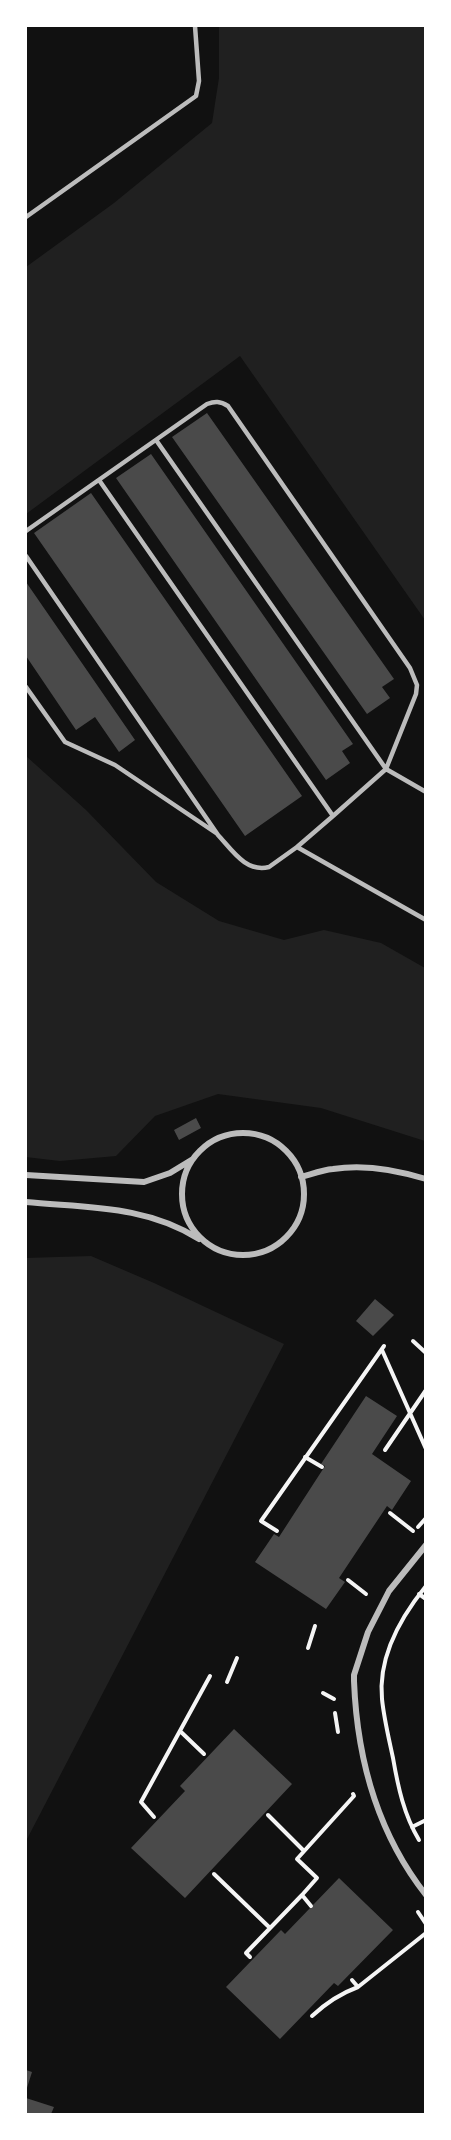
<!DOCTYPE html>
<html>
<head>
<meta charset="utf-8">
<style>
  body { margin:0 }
  #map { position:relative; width:451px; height:2140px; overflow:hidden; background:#111; font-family:"Roboto Condensed",sans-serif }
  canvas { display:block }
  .frame { position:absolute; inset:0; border:27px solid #fff; pointer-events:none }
</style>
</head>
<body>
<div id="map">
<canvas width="451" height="2140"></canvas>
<div class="frame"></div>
</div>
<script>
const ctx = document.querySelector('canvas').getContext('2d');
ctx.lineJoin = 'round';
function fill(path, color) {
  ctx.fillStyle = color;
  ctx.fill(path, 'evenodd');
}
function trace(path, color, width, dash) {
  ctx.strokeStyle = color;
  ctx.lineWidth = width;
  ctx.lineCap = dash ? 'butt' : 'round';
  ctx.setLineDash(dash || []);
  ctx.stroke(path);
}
const green = new Path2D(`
  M219,26h206v594l-185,-264 -214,158v-247l88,-64 98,-80 7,-45z
  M26,756l60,54 70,72 63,39 65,19 40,-10 57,13 44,25v173l-104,-33 -103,-14 -63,22 -39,40 -56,5 -34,-4z
  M91,1256l63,27 130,61 -258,497v-583z`);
const building = new Path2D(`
  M207,413l187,266 -12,8 8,11 -23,16 -195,-277z
  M151,454l202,290 -11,7 8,12 -24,17 -210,-302z
  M91,493l211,303 -57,40 -211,-303z
  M26,582l109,158 -16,12 -24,-35 -19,13 -50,-74z
  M196,1118l5,10 -22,12 -5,-10z
  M375,1299l19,16 -21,21 -17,-15z
  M366,1396l31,20 -25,38 39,27 -19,29 -5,-4 -48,72 6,4 -19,27 -71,-47 19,-28 5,3 46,-71 -4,-2z
  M234,1729l58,55 -107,114 -54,-50 54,-57 -5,-5z
  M339,1878l54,52 -55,56 -4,-3 -54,56 -54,-52 55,-57 4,4z
  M26,2070l6,2 -6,19z
  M26,2098l28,9 -3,7h-25z`);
const path = new Path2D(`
  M413,1341l13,12
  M382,1350l44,99
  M385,1450l41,-60
  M305,1457l17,10
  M390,1513l23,18
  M418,1527l8,-9
  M277,1531l-16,-10 123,-175
  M348,1580l18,14
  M419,1594l7,5
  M308,1648l7,-22
  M227,1682l10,-24
  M323,1693l11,6
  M335,1713l3,19
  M180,1731l24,23
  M268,1815l36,36
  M154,1817l-13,-15 69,-126
  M412,1827l14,-7
  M419,1840c-15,-25 -21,-53 -26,-82 -4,-19 -9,-39 -11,-59 -4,-41 18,-81 44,-113
  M214,1874l56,54
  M311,1906l-9,-11 15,-17 -20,-19 57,-63 -1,-2
  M418,1912l8,12
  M250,1957l-4,-4 56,-58
  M358,1987l68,-54
  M312,2016c14,-13 27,-22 46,-29l-6,-7`);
const service = new Path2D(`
  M26,217l170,-121 3,-15 -4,-55
  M156,440l230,329 40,23
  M99,480l234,336 -36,31
  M26,531l181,-127c8,-3 13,-3 21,2l182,262 7,17 -1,9 -30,75 -53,47
  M26,556l192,279c14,15 28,38 51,32l28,-20 129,73
  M26,687l39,55 50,23 101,68`);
const minor = new Path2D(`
  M182 1194a61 61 0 1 1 122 0a61 61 0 1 1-122 0Z
  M26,1175l118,7 26,-9 23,-14
  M301,1177c11,-3 21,-7 32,-8 30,-5 64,1 93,10
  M26,1202c61,6 119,3 173,37
  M426,1545l-37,46 -21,41 -14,43v6c3,77 24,153 72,214`);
fill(green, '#202020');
fill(building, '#4a4a4a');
trace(path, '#f5f5f5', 4);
trace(service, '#bcbcbc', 4.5);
trace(minor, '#bcbcbc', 6);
</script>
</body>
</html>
